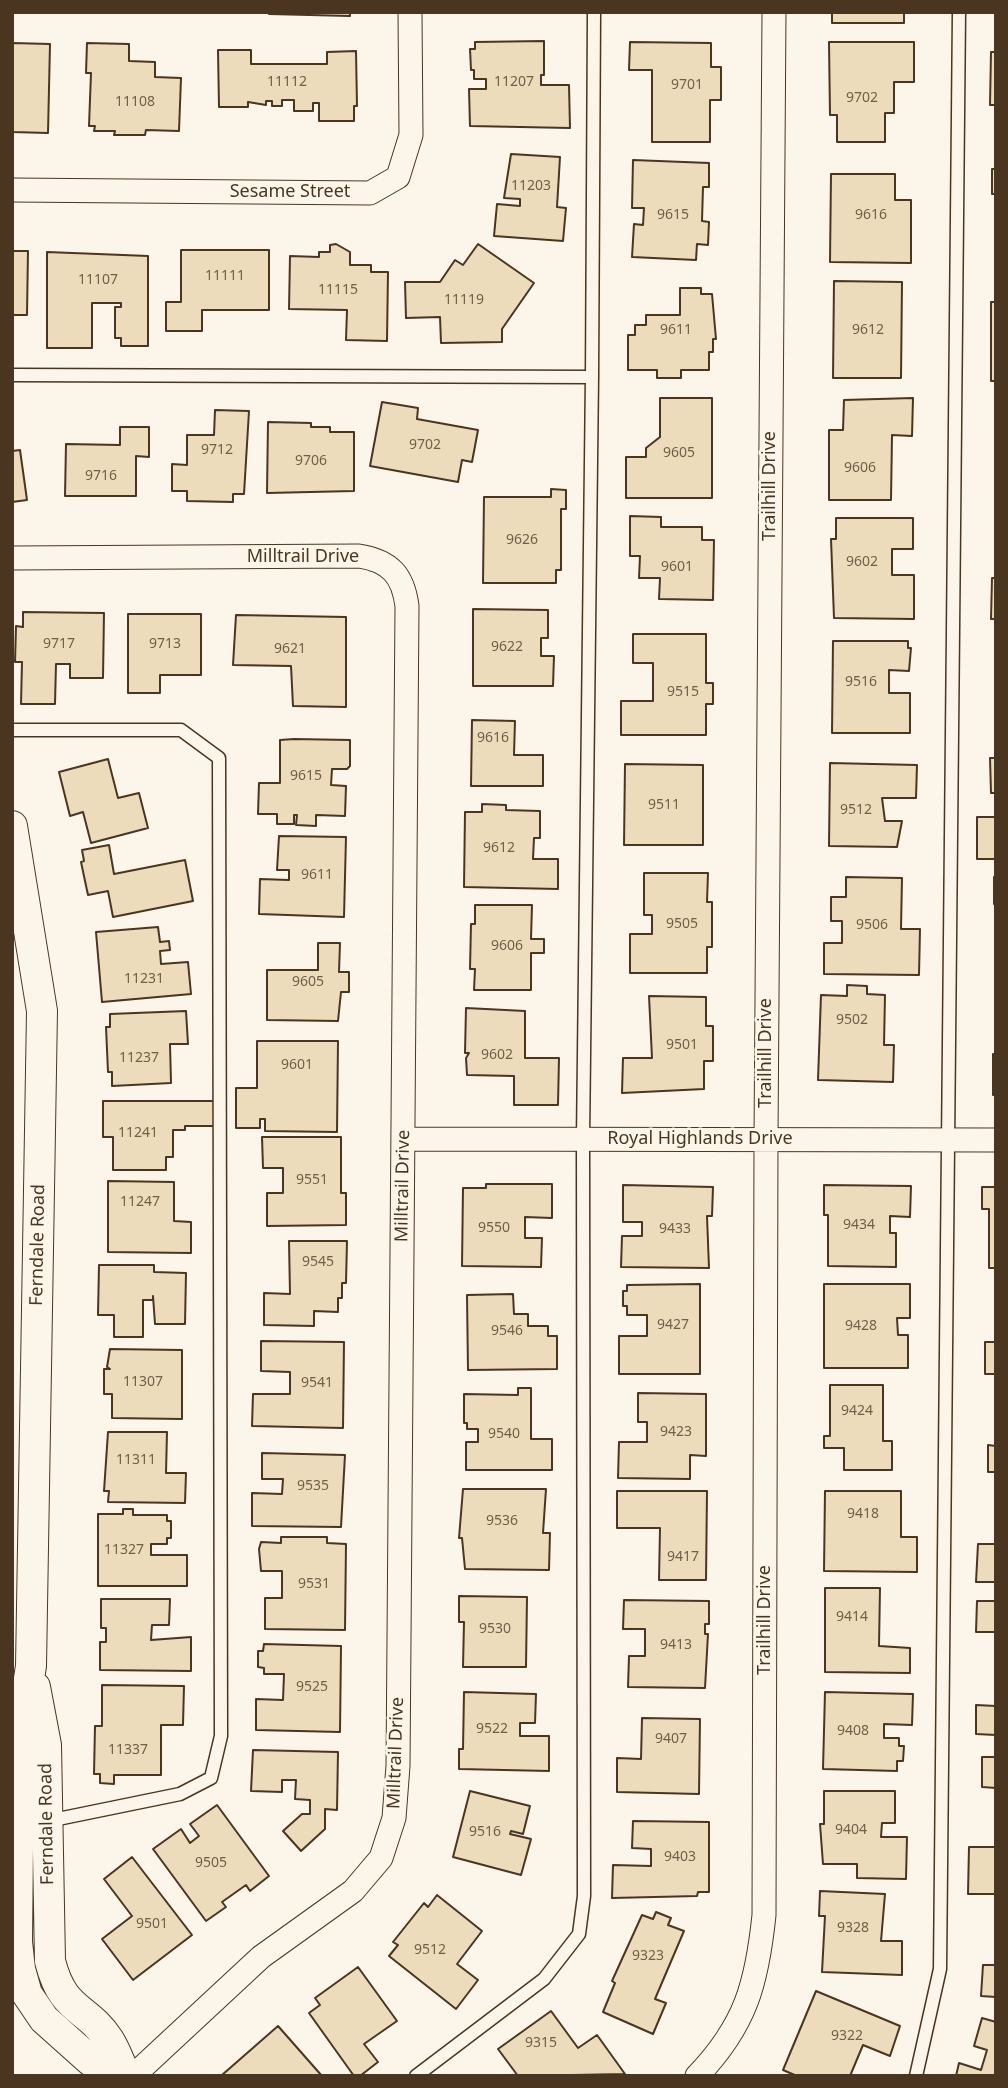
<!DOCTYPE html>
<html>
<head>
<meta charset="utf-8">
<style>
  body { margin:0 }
  #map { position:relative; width:1008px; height:2088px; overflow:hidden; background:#fbf6e9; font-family:"Noto Sans",sans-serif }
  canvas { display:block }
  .frame { position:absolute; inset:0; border:14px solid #4a3520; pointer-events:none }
</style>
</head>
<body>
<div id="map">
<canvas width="1008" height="2088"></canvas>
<div class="frame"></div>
</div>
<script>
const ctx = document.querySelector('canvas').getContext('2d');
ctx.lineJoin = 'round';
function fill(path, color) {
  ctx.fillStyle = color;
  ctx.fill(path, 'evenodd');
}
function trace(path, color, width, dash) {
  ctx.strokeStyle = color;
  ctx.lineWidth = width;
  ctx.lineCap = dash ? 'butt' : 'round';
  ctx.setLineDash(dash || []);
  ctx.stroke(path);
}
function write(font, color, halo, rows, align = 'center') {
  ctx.font = font + ' "Noto Sans",sans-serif';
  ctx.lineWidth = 5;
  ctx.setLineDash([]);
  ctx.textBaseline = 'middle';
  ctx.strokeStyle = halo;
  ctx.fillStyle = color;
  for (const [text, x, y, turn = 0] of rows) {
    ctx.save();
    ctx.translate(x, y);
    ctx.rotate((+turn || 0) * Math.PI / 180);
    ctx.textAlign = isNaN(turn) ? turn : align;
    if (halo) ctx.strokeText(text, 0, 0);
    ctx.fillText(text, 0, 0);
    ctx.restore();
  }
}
const building = new Path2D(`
  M269,12h81v4l-81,-2z
  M636,12h72v1h-72z
  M832,12h72v11h-72z
  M544,41v34h-3v10h28l1,43 -100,-2 -1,-37h17v-10h-12v-9h-3l-1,-21h5v-7z
  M630,42l81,1v24h10v33h-11v42h-58v-72h-23z
  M829,42h85v40h-20v31h-9v29h-48v-27h-7z
  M12,43l38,1 -2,89 -36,-1z
  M87,43l42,1v17l26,1v15l26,1 -2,53 -33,-1 -1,5h-31l1,-4h-21l1,-5h-6l2,-53h-5z
  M218,50h33v14h76v-12l29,-1 1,55h-3v15h-35v-18h-6v8h-19v-11h-12v6h-10v-5h-6v4l-18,-3v5h-29z
  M991,52h5v53h-6z
  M511,154l49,3 -3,50 9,1 -3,33 -69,-5 3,-32 23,2v-7l-16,-1z
  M633,160l76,3v24h-6l-1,34 7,1 -1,23 -11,-1 -1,16 -64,-3 2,-33 9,1 1,-17h-12z
  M992,169h4v25h-4z
  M831,174h64v26h16v63l-81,-1z
  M336,244l14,8v13h21v7h17l-1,69 -41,-1 1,-30 -58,-1 1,-53 29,1v-5h11v-7z
  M478,244l56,39 -32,46v13l-61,1 -1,-26 -34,1 -1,-36h35l15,-22 8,5z
  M181,250h88v60h-67v21h-36v-29h15z
  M12,251h16l-1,64h-15z
  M47,252l101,4v90h-27v-8h-6v-31h6v-4h-29v45h-45z
  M834,281l68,1 -1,96h-68z
  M680,288h21v6h11l4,45h-3v13h-4v18h-28v8h-24v-8h-29v-35h7v-10h11v-10h34z
  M991,302h5v79h-5z
  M660,398h52v100h-86v-41h20v-9l14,-11z
  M913,398l-1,38 -20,-1 -1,65h-62v-70h14l1,-30z
  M382,402l36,6 -1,11 61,11 -6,32 -10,-2 -4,22 -88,-16z
  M215,410l34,1 -5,83h-11v8l-46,-1v-10h-15v-27l15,1v-30h27z
  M268,422l43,1v4h19v5h24v59l-87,2z
  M120,427h29v30l-13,-1v40h-71l1,-52 54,1z
  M20,450l7,50 -15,2v-51z
  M551,489l15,1v19h-5v61h-5v13h-73l1,-86h67z
  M630,516l31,1v10h41v13h12l-1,60 -54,-1 1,-21h-21l1,-22h-10z
  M836,518h77v31h-21v26h22v44l-80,-1 -3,-79h5z
  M992,578h4v41h-5z
  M473,609l75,1v28h-7v18h13l-1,30h-80z
  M23,612l81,1 -1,65h-33v-14h-14l-1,40h-34l1,-42h-7l1,-36 7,1z
  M128,614h73v61h-41v18h-32z
  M236,615l110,2v90l-53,-1 -2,-40 -58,-1z
  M633,634h73v49h7v21h-7v31h-85v-34h32v-38h-20z
  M833,641h75v7h3l-2,23 -20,-1v23h21v40h-78z
  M472,720l43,1 -1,34h29v31h-72z
  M294,739l56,1v26l-3,3h-15l-1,16 15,1 -1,30 -29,-1v11l-20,-1 1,-10h-3v9h-17v-10h-19l1,-31h21v-43z
  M990,758h6v35h-5z
  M108,759l10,39 21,-5 9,35 -57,15 -8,-31 -13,4 -11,-44z
  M830,763l87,2 -1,33h-34l3,23h17l-5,26 -68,-1z
  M625,764l78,1v80h-79z
  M482,804l24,1v5l34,1v27h-6l-1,21h25v30l-94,-2 1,-75h17z
  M977,817h19v42h-19z
  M279,836l67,1 -2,80 -85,-3 1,-35 29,1v-10h-12z
  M109,845l5,29 71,-14 8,41 -80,16 -5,-26 -20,4 -7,-33 3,-1 -2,-11z
  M644,873h64l-1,29h5v45h-5v26h-77v-39h22v-19h-8z
  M846,877l56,1 -1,51h19l-1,46 -95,-1v-31h18v-22h-11v-24h15z
  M994,877h2v27h-2z
  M475,905h57l-1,34h13v14h-13v37h-57l1,-21h-5l1,-45h4z
  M158,927l2,15 9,-1 1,9 -10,1 1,13 27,-2 3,32 -89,8 -6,-70z
  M318,943h22l-1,29h10v20h-8l-3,29 -71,-1v-50h51z
  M847,985l20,1v8l18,1 -1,50h10l-1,37 -75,-2 3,-85 26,1z
  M649,996l57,1v29h7v35h-9v28l-82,4 1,-35h29z
  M466,1008l59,3v47h34l-1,47h-44v-29l-47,-1 -1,-17 3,-5h-4z
  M186,1011l2,33h-18l1,39 -59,3v-14h-4l-2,-45h4v-13z
  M257,1041h81l-1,91 -72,-1v-12h-5v9h-24v-40h21z
  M993,1054h3v41h-3z
  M103,1101h113v25h-31v4h-12v27h-7v13h-53v-33h-10z
  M262,1137h79v56h5v32l-79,1v-33h16v-25h-20z
  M108,1181l66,1v39l17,1v31l-83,-1z
  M486,1184h66v34l-27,-1v21h17l-1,29 -79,-1 1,-78h23z
  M623,1185l90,2 -1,29h-5l2,52 -88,-1 1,-31h20v-14h-19z
  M824,1185l87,1 -1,31 -20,-1v17h6v34l-68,-1v-51h-4z
  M982,1187h14v81h-7v-59h-7z
  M289,1241h58l-1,42h-4v15h-4v14l-24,-1v15l-50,-1v-32l26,1z
  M99,1265h55v7l32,1 -1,51h-30l-2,-28v4h-10v37h-29v-22h-16z
  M700,1284v90h-81v-38h28v-21h-20v-9h-4v-15h4v-6z
  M824,1284h86v34h-13l1,17h10v33h-84z
  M513,1294l1,20h14v12h20v10h9v33l-89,1 -1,-75z
  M261,1341l83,1 -1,86 -91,-2 1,-32h37v-22l-29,-1z
  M985,1342h11v32h-11z
  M110,1349l72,1v69l-70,-1v-24h-8v-25h6l-3,-2z
  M830,1385h53v56h9v29h-48v-22h-20v-12h6z
  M518,1388h13v51h21v31h-86v-28h12v-13h-11v-6h-3v-29l54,1z
  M638,1393l68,1v62l-16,-1v24l-72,-1 1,-36h28v-20h-9z
  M108,1432h59l-1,41h20l-1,30 -77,-1 1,-11h-5z
  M988,1445l8,1v26h-8z
  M262,1453l83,2 -4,72 -89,-1v-33l30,1 1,-15h-21z
  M463,1489h83l-3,44h7l-1,37 -84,-1 -3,-31h-3z
  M617,1491h90l-1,89h-47l1,-52h-43z
  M825,1491h76v46h16v35l-93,-1z
  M123,1509h10v6h34v6h4v17h-4v6h-16v11h36v31h-89v-72h25z
  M281,1537h46v6l19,1 -1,86 -80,-1v-31h17v-27h-21l-2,-22 2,-7 20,1z
  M978,1544h18v38h-20z
  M825,1588h55l-1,58 31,2v25l-85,-1z
  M459,1596l68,1 -1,70h-63l1,-45h-5z
  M101,1599h69l-1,26h-17l-1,15 40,-3v34l-91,-1v-28h6v-14h-5z
  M624,1600l85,1v23h-4v10h3l-3,54 -77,-1 1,-31h16v-27h-22z
  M977,1601h19v31h-20z
  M264,1644l77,2 -1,86 -84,-2v-31l27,1 1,-26h-20v-6l-6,-1v-16h5z
  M102,1685l82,1 -1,39h-22v50h-47v9l-14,-1v-9h-6l1,-48h7z
  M464,1692l72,2 -1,29h-15v13h29v35l-90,-2v-20h4z
  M825,1692l88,2 -1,31 -28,-1v14h15v8h5l-1,15h-6v10l-74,-2z
  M976,1705l20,1v29l-20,-1z
  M642,1718l58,1 -1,75 -82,-2v-34l24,1z
  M253,1750l85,2 -1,58 -12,-1v20l-24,22 -18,-20 19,-17h8v-14l-15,-1 1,-19h-14v12l-31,-1z
  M982,1757h14v31l-14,-1z
  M470,1791l60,15 -7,28 -12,-3 -1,3 21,5 -10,36 -68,-18z
  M824,1791h71v32h-13l-1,14h26l-1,42 -49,-1v-14h-34l-3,-40h4z
  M217,1805l52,71 -19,15 -4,-6 -24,17 4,5 -20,14 -53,-72 28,-20 9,14 9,-7 -9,-12z
  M633,1821l76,1v70h-11l-1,4 -85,2 1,-33 38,1v-17l-19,-1z
  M969,1847h27v47h-28z
  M132,1857l60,78 -59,45 -31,-41 30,-23 -28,-37z
  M820,1891l65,3 -4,47h21v34l-80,-3 3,-56h-6z
  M437,1895l45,36 -25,33 21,16 -22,29 -67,-53 9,-11 -5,-3 31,-39 4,4z
  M656,1912l15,6 -3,7 16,6 -29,68 11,4 -13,31 -50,-22 12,-29 -3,-2 30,-66 11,4z
  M983,1965h13v32l-15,-1z
  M358,1967l39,54 -33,23 14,18 -18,14h-6l-45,-63 11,-8 -5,-7z
  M816,1991l84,35 -10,30 -27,-11 -13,31h-53l-14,-6z
  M551,2011l27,37 19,-13 28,39 -107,2 -20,-27z
  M982,2018l14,4v54h-40l3,-13 22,7 6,-20 -13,-4z
  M278,2026l44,50h-99l-1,-1z`);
const service = new Path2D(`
  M12,375l580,2 2,-365
  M12,730h169l38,28 2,978 -10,42 -31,16 -132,27
  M416,2076l128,-97 35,-45 5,-38 -1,-757 9,-762
  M916,2076l24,-107 19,-1957`);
const minor = new Path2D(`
  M12,190l358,3 28,-16 13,-42 -1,-123
  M12,558l347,-2c31,5 44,19 48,50l-9,1160 -4,52 -13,40 -28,33 -92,66 -128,119
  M404,1139l592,1
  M697,2076c49,-51 60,-93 67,-161l2,-776 8,-1127`);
const tertiary = new Path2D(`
  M12,826l30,185 -11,655 -12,76 -2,200 3,27 7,25 17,25 47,42 28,15
  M35,1687l11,58 4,216c13,52 36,44 59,79 7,11 11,24 17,36`);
const numberNames = [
  ["11112",287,82],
  ["11207",514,82],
  ["9701",687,85],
  ["9702",862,98],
  ["11108",135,102],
  ["11203",531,186],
  ["9615",673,215],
  ["9616",871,215],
  ["11111",225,276],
  ["11107",98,280],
  ["11115",338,290],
  ["11119",464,300],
  ["9611",676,330],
  ["9612",868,330],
  ["9702",425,445],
  ["9712",217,450],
  ["9605",679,453],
  ["9706",311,461],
  ["9606",860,468],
  ["9716",101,476],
  ["9626",522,540],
  ["9602",862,562],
  ["9601",677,567],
  ["9717",59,644],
  ["9713",165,644],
  ["9622",507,647],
  ["9621",290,649],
  ["9516",861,682],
  ["9515",683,692],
  ["9616",493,738],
  ["9615",306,776],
  ["9511",664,805],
  ["9512",856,810],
  ["9612",499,848],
  ["9611",317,875],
  ["9505",682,924],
  ["9506",872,925],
  ["9606",507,946],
  ["11231",144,979],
  ["9605",308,982],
  ["9502",852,1020],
  ["9501",682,1045],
  ["9602",497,1055],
  ["11237",139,1058],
  ["9601",297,1065],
  ["11241",138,1133],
  ["9551",312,1180],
  ["11247",140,1202],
  ["9434",859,1225],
  ["9550",494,1228],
  ["9433",675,1229],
  ["9545",318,1262],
  ["9427",673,1325],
  ["9428",861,1326],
  ["9546",507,1331],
  ["11307",143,1382],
  ["9541",317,1383],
  ["9424",857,1411],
  ["9423",676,1432],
  ["9540",504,1434],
  ["11311",136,1460],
  ["9535",313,1486],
  ["9418",863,1514],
  ["9536",502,1521],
  ["11327",124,1550],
  ["9417",683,1557],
  ["9531",314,1584],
  ["9414",852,1617],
  ["9530",495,1629],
  ["9413",676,1645],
  ["9525",312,1687],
  ["9522",492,1729],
  ["9408",853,1731],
  ["9407",671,1739],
  ["11337",128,1750],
  ["9404",851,1830],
  ["9516",485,1832],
  ["9403",680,1857],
  ["9505",211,1863],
  ["9501",152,1924],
  ["9328",853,1928],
  ["9512",430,1950],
  ["9323",648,1956],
  ["9322",847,2036],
  ["9315",541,2043]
];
const streetNames = [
  ["Sesame Street",290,192],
  ["Trailhill Drive",770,486,-90],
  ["Milltrail Drive",303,557],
  ["Trailhill Drive",766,1053,-90],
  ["Royal Highlands Drive",700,1139],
  ["Milltrail Drive",403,1186,-89],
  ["Ferndale Road",38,1245,-89],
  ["Trailhill Drive",765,1620,-90],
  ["Milltrail Drive",396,1753,-88],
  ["Ferndale Road",47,1824,-91]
];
fill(building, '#ecdcbc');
trace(building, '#4a3520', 2);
trace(service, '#4a3520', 15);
trace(minor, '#4a3520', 25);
trace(tertiary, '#4a3520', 32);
trace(service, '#fbf6e9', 12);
trace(minor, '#fbf6e9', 23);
trace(tertiary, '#fbf6e9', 30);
write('14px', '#725f47', null, numberNames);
write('18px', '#4a3520', '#fbf6e9', streetNames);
</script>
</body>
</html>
